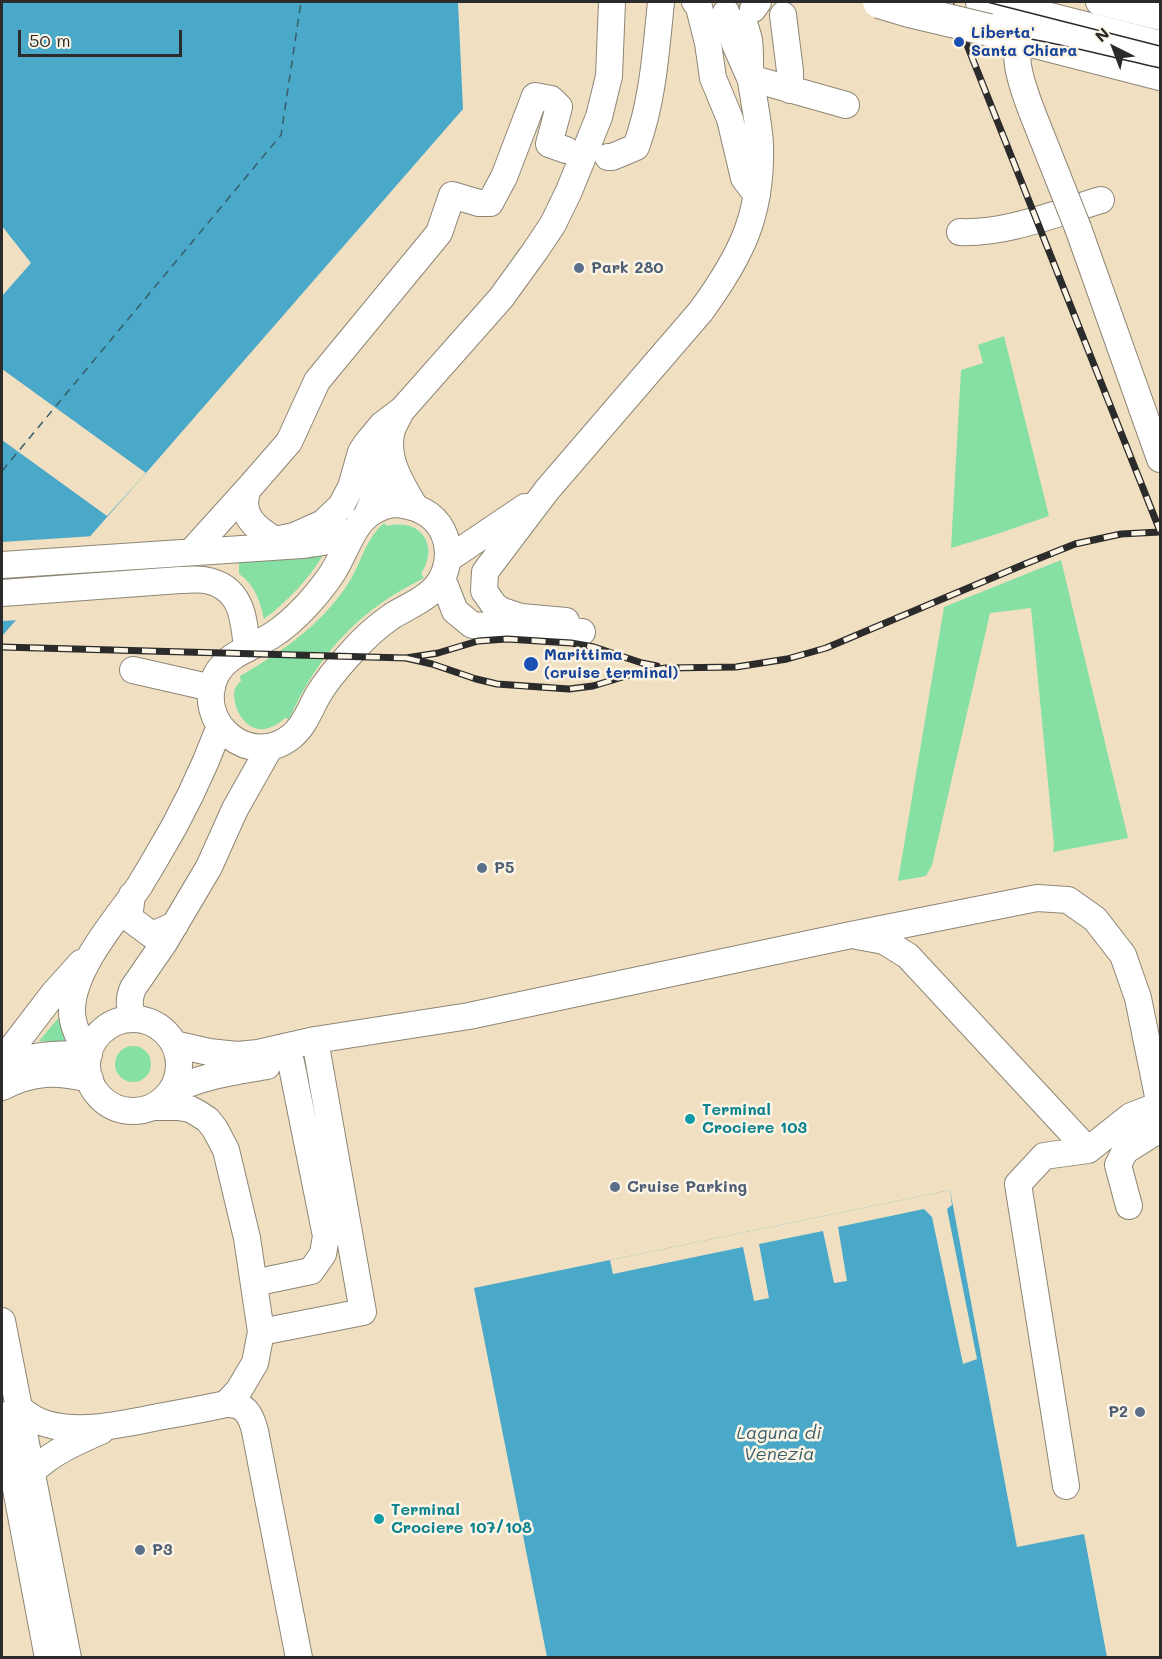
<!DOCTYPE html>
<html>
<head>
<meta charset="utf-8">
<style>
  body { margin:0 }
  #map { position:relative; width:1162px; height:1659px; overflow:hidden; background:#f0e0c1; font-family:Mali,sans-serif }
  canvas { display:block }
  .frame { position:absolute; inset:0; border:3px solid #2b2b2b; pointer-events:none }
  .north { position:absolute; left:1084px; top:18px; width:60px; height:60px; -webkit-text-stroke:4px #fcf5e5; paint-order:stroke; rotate:318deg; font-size:16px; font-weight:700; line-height:24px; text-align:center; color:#2b2b2b }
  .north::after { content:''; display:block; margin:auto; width:21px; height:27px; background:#2b2b2b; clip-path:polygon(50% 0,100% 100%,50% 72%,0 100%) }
  .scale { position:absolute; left:18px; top:30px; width:164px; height:27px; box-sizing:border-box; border:3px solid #2b2b2b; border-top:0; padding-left:8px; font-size:18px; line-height:21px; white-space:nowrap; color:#2b2b2b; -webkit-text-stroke:4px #fcf5e5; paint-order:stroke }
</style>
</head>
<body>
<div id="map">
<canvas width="1162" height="1659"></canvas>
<div class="frame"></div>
<div class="north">N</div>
<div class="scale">50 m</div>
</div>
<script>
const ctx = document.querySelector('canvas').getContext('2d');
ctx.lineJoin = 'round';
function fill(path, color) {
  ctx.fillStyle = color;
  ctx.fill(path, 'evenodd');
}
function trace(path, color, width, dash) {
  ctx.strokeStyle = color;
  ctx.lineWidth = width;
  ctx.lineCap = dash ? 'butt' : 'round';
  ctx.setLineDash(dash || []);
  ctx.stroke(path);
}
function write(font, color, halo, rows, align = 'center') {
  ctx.font = font + ' Mali,sans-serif';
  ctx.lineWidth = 5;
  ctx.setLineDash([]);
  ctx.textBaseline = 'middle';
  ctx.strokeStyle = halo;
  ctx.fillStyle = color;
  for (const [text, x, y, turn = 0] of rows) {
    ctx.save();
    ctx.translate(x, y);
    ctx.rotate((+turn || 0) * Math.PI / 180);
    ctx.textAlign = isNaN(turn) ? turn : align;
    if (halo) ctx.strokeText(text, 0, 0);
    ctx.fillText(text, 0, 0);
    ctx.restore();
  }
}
const green = new Path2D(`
  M1004,336l45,180 -52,18 -46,14 10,-178 22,-7 -5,-18z
  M384,523l3,3c33,-8 53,18 34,48l3,4c-65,32 -105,75 -135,141l-4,-1c-7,7 -20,14 -30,10 -14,-4 -24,-26 -20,-40 2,-3 4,-5 6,-7l-1,-5c42,-24 78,-49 106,-89 14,-20 19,-48 38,-64z
  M323,555c-15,25 -36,47 -59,64 -4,-18 -9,-34 -25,-45v-12z
  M1061,560l67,278 -75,14 1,-7 -23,-237 -41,5 -58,252 -6,11 -28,5 46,-274z
  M60,1016l5,26 -26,-1z
  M115 1064a18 18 0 1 1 36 0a18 18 0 1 1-36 0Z`);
const water = new Path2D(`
  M2,2h456l5,107 -317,364 -144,163v-340l29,-33 -29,-37z
  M950,1190l67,357 67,-13 23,123h-560l-73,-369z`);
const pier = new Path2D(`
  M2,369l144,104 -39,43 -105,-76z
  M94,536l-74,84 -18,1v-79z
  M950,1190l2,15 -5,4 30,150 -14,5 -31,-147 -8,-8 -86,18 9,54 -13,2 -11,-52 -64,13 10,54 -15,3 -11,-54 -130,27 -3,-14z`);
const ferry = new Path2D(`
  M2,471l279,-336 20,-133`);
const minorTunnel = new Path2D(`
  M738,2l6,20`);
const minor = new Path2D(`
  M695,2l3,1 10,40 5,35 17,41 14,59 13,17
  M1099,2l61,15
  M753,9l5,-7
  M726,12l9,32 15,34 96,27
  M783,15l7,56v19
  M1020,19c-7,39 -2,56 12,93
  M608,157h4l24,-10c17,-46 20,-97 25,-145
  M1078,228l82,231
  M960,232c46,2 97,-19 141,-32
  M400,413c-2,5 -6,11 -8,17 -8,28 10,55 23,77
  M248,489l41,-47 28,-61 122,-148 13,-38 27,8h11l14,-26 31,-81 16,3 8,8 -10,37 17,6
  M393,504c20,1 39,7 49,26 11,21 6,47 -11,62 -11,10 -26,16 -39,24 -16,11 -30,24 -43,39 -11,12 -22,25 -31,40 -8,14 -13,30 -26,41 -41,34 -99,-13 -76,-61 11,-21 36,-27 55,-39 13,-8 26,-20 37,-32 9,-10 18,-21 25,-32 18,-29 21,-61 60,-68z
  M367,515l10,-24 7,-27 6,-13
  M261,547l14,-7 19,-4 29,-13 18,-17 10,-19 10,-35 6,-9 15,-18 20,-15 99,-112 34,-47 18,-27 16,-33 30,-74 10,-41 3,-74
  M192,551l56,-62c-10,25 7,39 27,51
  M448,559l77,-52
  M2,565l300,-20c19,-2 36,-5 52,-15
  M442,578l13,33 17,14 110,7
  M2,593l178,-13c8,0 17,-1 24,0 38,6 40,38 43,69
  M566,621l-45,-4 -21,-7 -6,-5 -10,-14 1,-19 62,-82 154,-179c40,-55 61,-96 59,-166 -1,-21 -6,-43 -9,-64 -2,-13 0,-28 -2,-41 -1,-6 -4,-12 -5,-18
  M133,670l79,18
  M132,895l-3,23 23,17 23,-10
  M857,936l27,5 24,15 180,194 43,-34 29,-11
  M134,1019c-5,-12 -6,-19 -1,-31l31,-45 45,-76 26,-58 35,-62
  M87 1065a46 46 0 1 1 92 0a46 46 0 1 1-92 0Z
  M174,1044l35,8 28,3 21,-2 57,-13 154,-24 382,-81 186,-37 31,2 27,19 28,36 15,43 22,108
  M89,1054c-9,-13 -18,-29 -17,-46 2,-42 45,-89 68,-123 5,-9 11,-18 16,-27 25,-41 47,-87 64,-132
  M2,1061l52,-68 27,-30
  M2,1068c27,-14 56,-14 87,-14
  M2,1087c32,-16 53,-16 88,-8
  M172,1091c30,-15 61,-19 95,-25
  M153,1107h25l12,2 9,5 9,6 7,9 11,21 21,88 14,94 -6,31 -16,27 -13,14
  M1129,1206l-11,-41 7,-14 35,-22
  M254,1283l57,-12 12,-17 3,-18 -35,-174
  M2,1321l66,337
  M261,1332l102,-20 -48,-272
  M19,1408c8,7 17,13 28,16 34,10 76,0 111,-7 23,-4 45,-8 68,-13 19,-1 25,11 29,27l44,227
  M2,1415l46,243
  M22,1483c20,-26 49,-39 79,-52
  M1066,1486l-48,-302 26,-28 44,-6`);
const major = new Path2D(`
  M982,2l178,45
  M989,30l171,44`);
const tram = new Path2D(`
  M872,2c48,17 98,27 148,35 47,8 94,21 140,31
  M987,2l173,44`);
const rail = new Path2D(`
  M950,2l210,529
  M2,647l404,11 32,-5 40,-12 29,-2 64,4 23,4 48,16 15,3
  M406,658l26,6 44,15 21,5 72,5 24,-3 46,-14 27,-4 70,-1 51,-8 39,-11 199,-84 50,-20 46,-10 39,-2`);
const minorBridge = new Path2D(`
  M1032,112l46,116`);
const majorBridge = new Path2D(`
  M879,2l30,9 80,19`);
const markers = [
  [959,42,6,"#1a4fb4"],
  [579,268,6,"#5c6f8a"],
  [531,664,8,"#1a4fb4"],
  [482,868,6,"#5c6f8a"],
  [690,1119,6,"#0f9aa8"],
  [615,1187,6,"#5c6f8a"],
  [1140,1412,6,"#5c6f8a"],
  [379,1519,6,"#0f9aa8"],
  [140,1550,6,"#5c6f8a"]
];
const transitNames = [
  ["Liberta'",971,33],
  ["Santa Chiara",971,51],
  ["Marittima",544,655],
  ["(cruise terminal)",544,673]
];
const serviceNames = [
  ["Park 280",591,268],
  ["P5",494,868],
  ["Cruise Parking",627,1187],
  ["P2",1128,1412,"right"],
  ["P3",152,1550]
];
const cultureNames = [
  ["Terminal",702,1110],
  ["Crociere 103",702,1128],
  ["Terminal",391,1510],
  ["Crociere 107/108",391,1528]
];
const waterNames = [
  ["Laguna di",779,1433],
  ["Venezia",779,1454]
];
fill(green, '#86dfa3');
fill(water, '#4aa8c9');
fill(pier, '#f0e0c1');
trace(ferry, '#375d6a', 1.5, [8, 6]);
trace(minorTunnel, '#c9bca3', 26, [26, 13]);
trace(minor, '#8e8676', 28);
trace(major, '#8e8676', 34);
trace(minor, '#fff', 26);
trace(major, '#fff', 32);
trace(tram, '#2b2b2b', 1.5);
trace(rail, '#2b2b2b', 7);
trace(rail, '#fcf5e5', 4.5, [14]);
trace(minorBridge, '#8e8676', 28, []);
trace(majorBridge, '#8e8676', 34, []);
trace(minorBridge, '#fff', 26);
trace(majorBridge, '#fff', 32);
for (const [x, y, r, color] of markers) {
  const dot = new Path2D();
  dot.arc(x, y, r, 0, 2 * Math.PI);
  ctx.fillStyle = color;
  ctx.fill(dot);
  trace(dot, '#fcf5e5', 2);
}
write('bold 16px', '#164399', '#fcf5e5', transitNames, 'left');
write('bold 16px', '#4e5e75', '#fcf5e5', serviceNames, 'left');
write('bold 16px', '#0d838f', '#fcf5e5', cultureNames, 'left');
write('italic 18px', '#375d6a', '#fcf5e5', waterNames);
</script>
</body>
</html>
